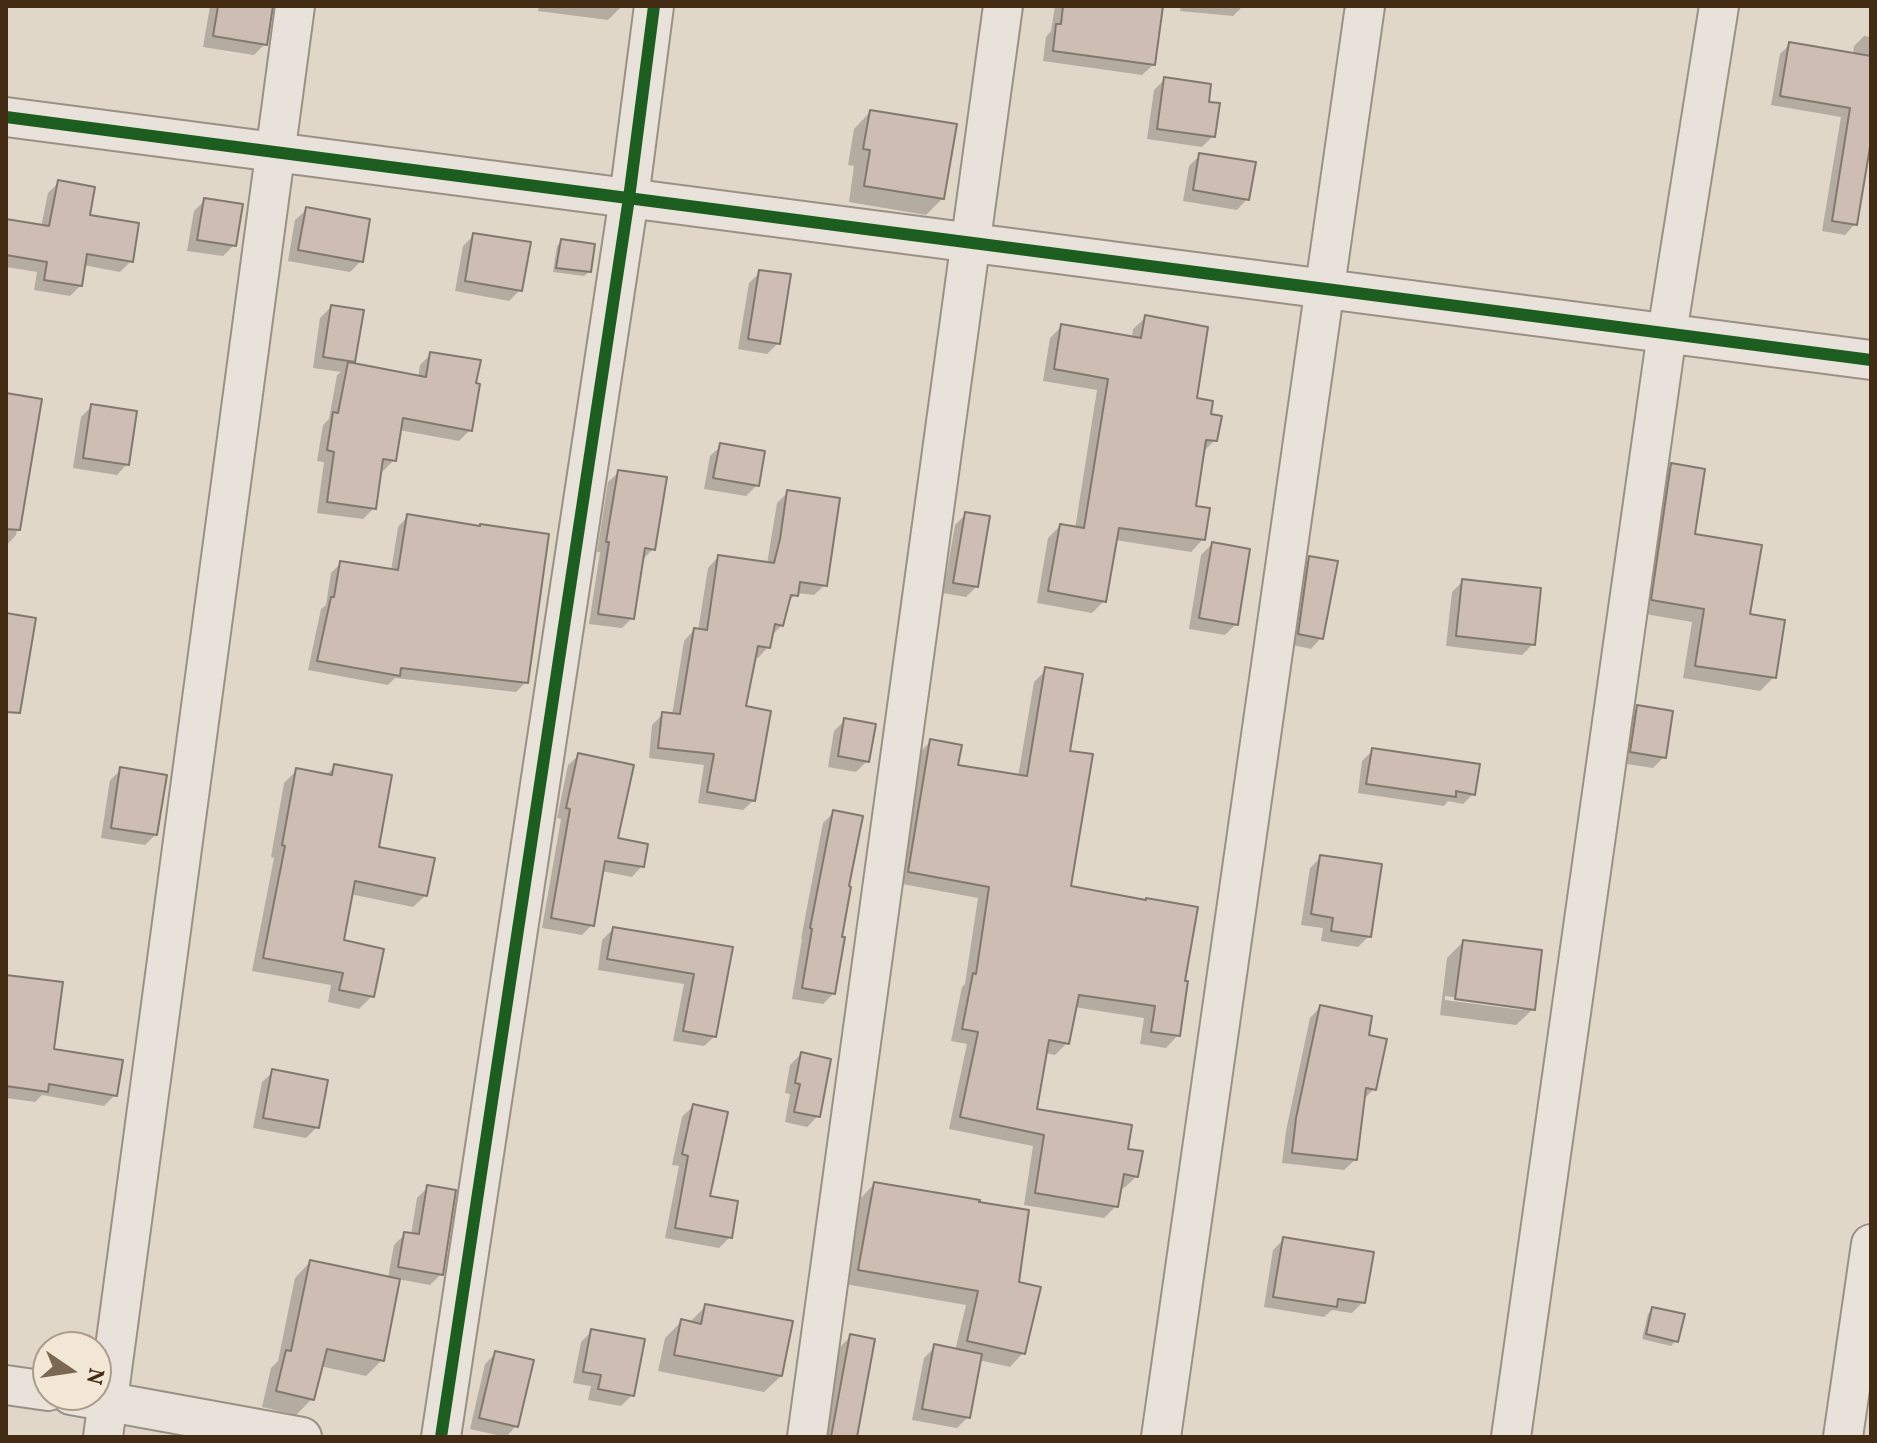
<!DOCTYPE html>
<html>
<head>
<meta charset="utf-8">
<style>
  body { margin:0 }
  #map { position:relative; width:1877px; height:1443px; overflow:hidden; background:#e1d7c9; font-family:Vollkorn,serif }
  canvas { display:block }
  .frame { position:absolute; inset:0; border:8px solid #442c14; pointer-events:none }
  .north { position:absolute; left:32px; top:1331px; width:80px; height:80px; box-sizing:border-box; background:#f2e6d5; border:2px solid #ac9c88; border-radius:50%; rotate:103deg; font-size:22px; font-weight:700; line-height:32px; text-align:center; color:#442c14 }
  .north::after { content:''; display:block; margin:auto; width:28px; height:36px; background:#7b6853; clip-path:polygon(50% 0,100% 100%,50% 72%,0 100%) }
</style>
</head>
<body>
<div id="map">
<canvas width="1877" height="1443"></canvas>
<div class="frame"></div>
<div class="north">N</div>
</div>
<script>
const ctx = document.querySelector('canvas').getContext('2d');
ctx.lineJoin = 'round';
function fill(path, color) {
  ctx.fillStyle = color;
  ctx.fill(path, 'evenodd');
}
function trace(path, color, width, dash) {
  ctx.strokeStyle = color;
  ctx.lineWidth = width;
  ctx.lineCap = dash ? 'butt' : 'round';
  ctx.setLineDash(dash || []);
  ctx.stroke(path);
}
const shadow = new Path2D(`
  M210,6h61l-6,38 -11,11 -51,-8z
  M539,6h83l-14,14 -70,-9z
  M1055,6h73l25,59 -11,10 -99,-14 3,-24 5,-6z
  M1181,6h62l-10,10 -53,-5z
  M1864,36l7,1v92l-16,95 -10,11 -23,-4 19,-114 -70,-12 9,-51 10,-10 63,11 1,-9z
  M1165,79l42,25 6,32 -11,11 -55,-8 7,-49z
  M870,112l73,86 -17,17 -77,-13 5,-36 -6,-1 6,-36z
  M1200,155l47,44 -10,11 -54,-9 6,-35z
  M59,182l28,34 44,45 -11,11 -37,-7 -2,20 -11,11 -36,-6 3,-18 -31,-5v-46l35,6 7,-34z
  M205,200l29,45 -11,11 -36,-5 7,-40z
  M306,210l55,51 -11,11 -62,-11 7,-41z
  M474,235l46,55 -11,11 -54,-10 8,-45z
  M562,241l27,31 -5,4 -31,-4 4,-26z
  M760,272l18,71 -11,11 -29,-5 11,-66z
  M331,307l23,54 -4,4 68,13 2,-13 11,-11 39,76 -11,11 -60,-11 -5,30 -11,11h-4l-5,37 -11,11 -46,-6 7,-51 -7,-1 6,-36 6,-6 8,-44 4,-3 -28,-4 7,-50z
  M1146,317l48,83 21,40 -13,13 -9,54 10,32 -12,13 -76,-12 -11,61 -12,12 -55,-10 11,-65 12,-12 15,3 22,-139 -54,-9 7,-43 12,-12 70,12 1,-9z
  M6,395l23,76 -13,64 -10,11z
  M92,406l35,58 -10,11 -44,-7 8,-51z
  M721,446l36,39 -11,11 -42,-7 6,-33z
  M1672,465l21,70 55,81 26,61 -14,14 -77,-13 9,-56 -53,-9 19,-134z
  M619,472l34,77 -10,10 -11,59 -10,10 -33,-4 11,-72h-3l11,-70z
  M788,492l37,93 -11,10 -18,-2 -10,12 -4,20 -12,12 -2,10 -10,11 -5,-1 -9,51 10,92 -11,10 -45,-7 6,-38 -55,-7 3,-33 11,-11 9,1 12,-74 10,-11 4,1 10,-63 10,-11 49,7 10,-61z
  M966,514l11,72 -11,11 -23,-4 12,-68z
  M408,516l118,166 -10,10 -121,-14 -7,7 -80,-15 13,-61 5,-4 5,-32 10,-10 50,8 7,-44z
  M1212,544l24,80 -11,11 -36,-6 12,-74z
  M1310,558l11,80 -10,11 -23,-5 11,-75z
  M1463,581l70,63 -11,11 -76,-9 6,-54z
  M1046,670l22,82 1,136 113,95 -4,52 -12,13 -26,-4 4,-26 -70,-11 -7,36 -12,12 -11,-2 -10,57 92,40 11,26 -13,12 -4,-1 -4,19 -12,12 -80,-13 9,-59 -84,-17 18,-85 -16,-3 11,-54 3,-3 13,-86 -81,-15 22,-130 12,-12 25,26 62,10 16,-95z
  M1637,708l27,49 -11,11 -33,-5 6,-45z
  M845,720l22,41 -11,11 -28,-5 6,-36z
  M1372,751l101,43 -10,10 -15,-3 -4,5 -86,-13 4,-32z
  M579,755l37,85 26,26 -10,11 -31,-6 -9,54 -10,10 -40,-7 19,-109 -4,-1 11,-53z
  M335,766l42,82 49,47 -13,12 -63,-13 -8,48 30,54 -13,13 -31,-7 3,-17 -79,-14 22,-113 -3,-1 13,-74 13,-13 28,6z
  M121,770l35,64 -11,11 -44,-7 9,-58z
  M834,812l13,76 -13,105 -11,11 -31,-5 10,-60h-1l22,-116z
  M1321,857l48,79 -11,11 -37,-6 2,-13 -22,-3 9,-57z
  M613,929l117,19 -15,88 -11,10 -31,-5 11,-57 -86,-14 4,-30z
  M1463,942l70,67 -17,16 -76,-10 7,-57zM1445,996l77,10v4l-77,-10z
  M6,977l46,73 63,45 -11,11 -62,-11 -7,7 -29,-4z
  M1320,1007l46,29 8,53 -12,12 -7,59 -11,10 -62,-7 4,-32 24,-113z
  M801,1054l17,62 -11,11 -22,-5 5,-28 -5,-1 5,-28z
  M273,1072l44,55 -11,11 -53,-10 9,-46z
  M693,1106l14,92 23,39 -11,11 -54,-10 14,-72 -7,-1 10,-48z
  M874,1184l143,100 6,69 -13,14 -31,-7 -11,57 -11,11 -45,-8 12,-62 11,-11 20,4 11,-46 -121,-21 16,-86z
  M428,1187l13,87 -11,11 -32,-6 -16,81 -16,16 -46,-10 -8,33 -16,16 -34,-8 9,-39 7,-7 17,-83 15,-16 78,16 6,-33 11,-11 6,1 6,-37z
  M1284,1239l79,63 -11,11 -20,-3 -8,7 -60,-10 9,-57z
  M706,1306l75,70 -17,16 -106,-21 7,-33 17,-17 7,2z
  M1653,1309l23,32 -5,5 -29,-7 6,-25z
  M592,1331l40,64 -11,11 -33,-6 3,-14 -18,-3 8,-41z
  M851,1336l4,101h-32l17,-90z
  M496,1353l20,73 -10,11 -36,-8 15,-65z`);
const building = new Path2D(`
  M218,6h55l-6,39 -54,-9z
  M1063,6h100l-8,59 -102,-14 3,-27h5z
  M1789,42l82,14v85l-14,84 -25,-4 18,-113 -70,-12z
  M1164,77l47,7 -2,18 11,1 -5,34 -58,-8z
  M870,110l87,14 -13,75 -80,-13 6,-36 -7,-1z
  M1199,153l57,9 -7,38 -56,-10z
  M58,180l37,7 -5,28 49,8 -6,39 -46,-8 -5,32 -38,-6 3,-18 -41,-7v-36l43,7z
  M204,198l39,6 -7,42 -39,-6z
  M306,207l64,12 -7,43 -65,-12z
  M473,233l58,9 -9,49 -57,-10z
  M561,239l34,5 -4,28 -35,-4z
  M759,270l32,4 -11,70 -32,-5z
  M331,305l33,5 -9,52 -32,-5z
  M1145,315l63,12 -11,71 16,3 -2,13 11,2 -5,25 -11,-1 -10,66 14,2 -5,32 -86,-12 -13,74 -58,-11 12,-67 24,4 24,-149 -54,-10 7,-45 80,14z
  M430,352l51,8 -5,23 4,1 -8,47 -69,-13 -7,43 -13,-2 -7,50 -49,-7 7,-50 -7,-2 6,-38 5,1 10,-51 78,15z
  M6,393l36,6 -22,131 -14,-1z
  M91,404l46,7 -8,54 -46,-7z
  M720,443l45,8 -6,35 -46,-8z
  M1671,463l34,6 -10,65 67,11 -12,69 35,6 -9,58 -81,-12 9,-57 -53,-9z
  M618,470l49,7 -12,73 -10,-2 -11,71 -36,-5 11,-72h-3z
  M787,490l53,8 -13,88 -27,-4 -2,14 -7,-1 -8,31 -8,-2 -5,24 -12,-2 -12,60 25,5 -16,90 -48,-9 7,-38 -56,-6 4,-36 18,2 14,-86 13,2 11,-75 56,8 6,-24z
  M965,512l25,4 -12,71 -25,-4z
  M407,514l73,12v-2l69,10 -21,149 -127,-15 -1,8 -83,-15 14,-64h3l6,-36 58,9z
  M1212,542l38,7 -12,76 -39,-7z
  M1309,556l29,5 -15,78 -25,-5z
  M1462,579l79,9 -6,57 -79,-9z
  M6,613l30,5 -16,95 -14,-1z
  M1045,667l38,7 -13,77 23,3 -22,132 75,14v-2l52,9 -13,74h3l-8,55 -29,-4 4,-26 -76,-11 -10,49 -20,-4 -12,69 95,16 -4,24 15,2 -5,26 -14,-3 -6,33 -83,-14 9,-58 -84,-18 18,-85 -16,-3 11,-56 3,1 13,-87 -81,-15 22,-133 32,6 -4,20 69,11z
  M1637,705l36,6 -7,47 -36,-6z
  M844,718l32,6 -7,38 -31,-6z
  M1372,748l108,16 -5,31 -19,-4v6l-90,-13z
  M578,753l56,12 -16,73 30,6 -4,23 -39,-6 -11,65 -43,-8 19,-109 -4,-1z
  M334,764l58,11 -13,72 56,11 -8,38 -72,-15 -11,59 40,9 -10,48 -35,-7 4,-17 -80,-15 22,-112 -3,-1 14,-77 36,7z
  M120,767l47,8 -10,60 -46,-7z
  M833,810l30,6 -14,70 2,1 -9,50h3l-10,57 -33,-6 10,-59 -2,-1z
  M1320,855l62,9 -11,73 -40,-6 2,-13 -22,-4z
  M613,927l120,20 -17,90 -33,-6 11,-57 -87,-15z
  M1463,940l79,10 -7,60 -80,-11z
  M6,975l57,7 -9,67 69,11 -6,36 -68,-12 -1,8 -42,-6z
  M1320,1005l52,11 -3,19 18,4 -11,51 -10,-2 -9,72 -65,-7 4,-35z
  M801,1052l30,7 -11,58 -26,-5 6,-28 -5,-1z
  M272,1069l56,11 -9,48 -56,-10z
  M693,1104l35,8 -18,84 28,5 -6,37 -57,-10 13,-72 -6,-2z
  M874,1182l106,18 -1,2 50,8 -10,72 22,5 -16,67 -58,-13 11,-50 -120,-21z
  M427,1185l29,5 -13,85 -45,-8 6,-35 15,2z
  M1283,1237l91,15 -9,51 -27,-4 -1,8 -64,-10z
  M310,1260l90,19 -16,82 -57,-12 -13,51 -38,-9 10,-41 5,1z
  M705,1304l88,17 -11,55 -108,-21 7,-36 20,5z
  M1652,1307l33,7 -7,28 -32,-8z
  M591,1329l54,10 -11,57 -36,-7 3,-14 -18,-3z
  M850,1334l25,5 -18,98h-26z
  M934,1344l48,10 -12,64 -48,-9z
  M495,1351l39,9 -16,67 -39,-9z`);
const minor = new Path2D(`
  M6,117l1865,243
  M6,1385l42,6
  M71,1395l231,42
  M103,1437l192,-1431
  M441,1437l188,-1239 25,-192
  M807,1437l196,-1431
  M1161,1437l204,-1431
  M1511,1437l156,-1104 52,-327
  M1843,1437l28,-193`);
const cycleway = new Path2D(`
  M6,117l1865,243
  M441,1437l188,-1239 25,-192`);
fill(shadow, '#0003');
fill(building, '#cdbdb2');
trace(building, '#82796e', 2);
trace(minor, '#9a9185', 42);
trace(minor, '#e8e2db', 38);
trace(cycleway, '#1b5e20', 12);
</script>
</body>
</html>
